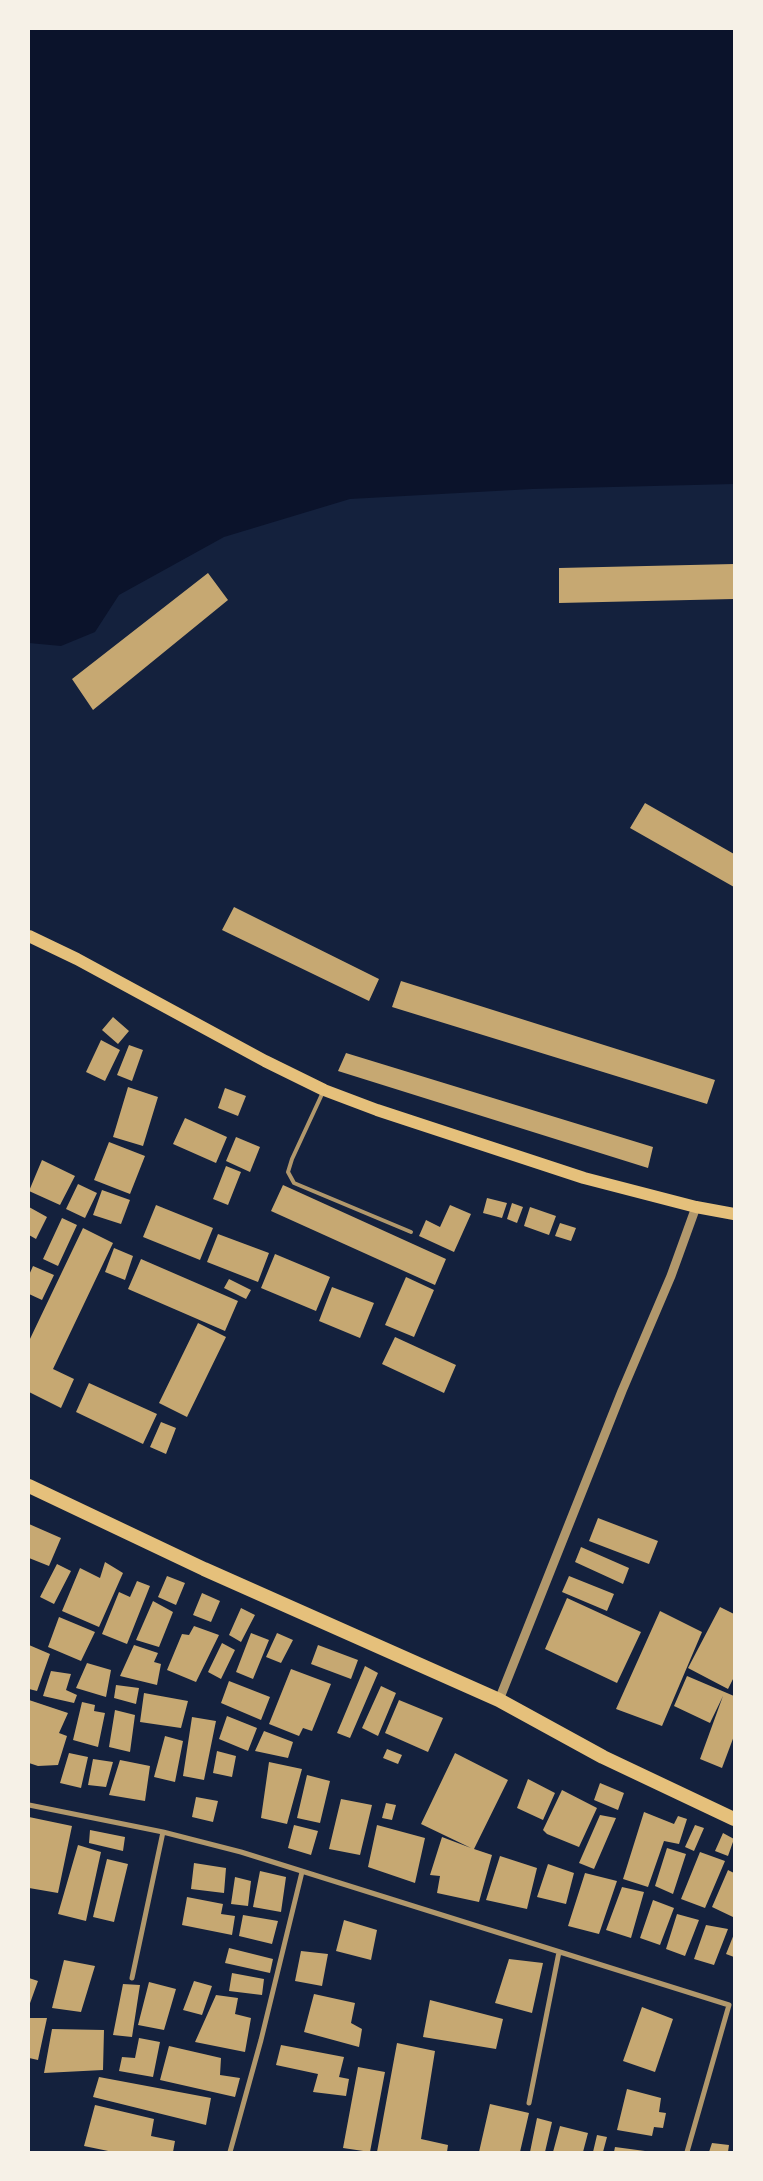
<!DOCTYPE html>
<html>
<head>
<meta charset="utf-8">
<style>
  body { margin:0 }
  #map { position:relative; width:763px; height:2181px; overflow:hidden; background:#14213d; font-family:Signika,sans-serif }
  canvas { display:block }
  .frame { position:absolute; inset:0; border:30px solid #f6f1e7; pointer-events:none }
</style>
</head>
<body>
<div id="map">
<canvas width="763" height="2181"></canvas>
<div class="frame"></div>
</div>
<script>
const ctx = document.querySelector('canvas').getContext('2d');
ctx.lineJoin = 'round';
function fill(path, color) {
  ctx.fillStyle = color;
  ctx.fill(path, 'evenodd');
}
function trace(path, color, width, dash) {
  ctx.strokeStyle = color;
  ctx.lineWidth = width;
  ctx.lineCap = dash ? 'butt' : 'round';
  ctx.setLineDash(dash || []);
  ctx.stroke(path);
}
const water = new Path2D(`
  M29,29h705v455l-202,5 -182,10 -126,38 -105,58 -24,37 -34,14 -32,-3z`);
const building = new Path2D(`
  M734,564v35l-175,4v-35z
  M208,573l20,27 -135,110 -21,-31z
  M645,803l89,51v33l-104,-59z
  M234,907l145,72 -10,22 -147,-71z
  M401,981l314,99 -8,24 -315,-97z
  M113,1017l16,14 -11,13 -16,-14z
  M101,1040l19,10 -15,31 -19,-9z
  M129,1045l14,5 -11,31 -15,-6z
  M346,1053l307,94 -5,21 -310,-97z
  M128,1087l30,10 -15,49 -30,-9z
  M225,1088l21,8 -8,20 -20,-8z
  M185,1118l42,19 -11,26 -43,-19z
  M236,1137l24,10 -10,25 -24,-11z
  M109,1142l36,14 -15,38 -36,-14z
  M42,1160l33,16 -15,29 -31,-14z
  M226,1166l15,6 -13,33 -15,-6z
  M78,1184l19,9 -12,25 -19,-9z
  M283,1185l163,74 -11,26 -164,-74z
  M102,1190l28,10 -9,24 -28,-9z
  M487,1198l20,5 -5,15 -19,-5z
  M512,1203l11,4 -6,16 -10,-4z
  M156,1205l57,23 -13,32 -57,-23z
  M450,1205l21,9 -17,38 -35,-16 7,-16 14,7z
  M29,1207l18,10 -11,22 -7,-4z
  M530,1207l26,9 -7,19 -25,-9z
  M62,1218l15,7 -19,41 -15,-7z
  M560,1223l16,5 -5,13 -16,-5z
  M83,1228l30,15 -60,126 21,10 -13,29 -32,-16v-51z
  M218,1234l51,19 -11,29 -51,-20z
  M114,1248l19,8 -8,24 -20,-8z
  M275,1254l55,23 -14,34 -55,-23z
  M141,1259l97,42 -13,30 -97,-42z
  M33,1266l21,9 -12,25 -13,-6v-19z
  M406,1277l28,13 -20,47 -29,-12z
  M229,1279l22,11 -5,9 -22,-11z
  M332,1287l42,16 -14,35 -41,-17z
  M198,1323l28,14 -39,80 -28,-14z
  M395,1337l61,28 -12,28 -62,-29z
  M89,1383l68,31 -14,30 -67,-32z
  M161,1422l15,6 -10,26 -16,-7z
  M598,1518l60,23 -9,23 -60,-23z
  M29,1524l32,14 -12,28 -20,-8z
  M581,1547l48,21 -6,16 -48,-22z
  M105,1562l18,11 -24,54 -37,-16 18,-43 20,10z
  M57,1564l14,7 -17,33 -14,-7z
  M167,1576l18,7 -9,22 -18,-8z
  M569,1576l45,18 -7,17 -45,-19z
  M137,1581l13,5 -23,58 -25,-10 17,-42 11,5z
  M202,1593l18,8 -9,21 -18,-7z
  M567,1598l74,34 -24,51 -72,-34z
  M153,1601l20,11 -14,35 -23,-7z
  M720,1607l14,7v63l-6,12 -40,-21z
  M241,1608l14,7 -14,27 -12,-7z
  M660,1611l42,21 -40,94 -46,-17z
  M59,1617l36,15 -14,29 -33,-14z
  M194,1626l25,9 -23,47 -29,-12 15,-36 7,1z
  M251,1633l18,7 -16,39 -17,-7z
  M277,1633l16,7 -12,23 -15,-6z
  M222,1643l13,7 -14,29 -13,-7z
  M29,1645l21,9 -13,37 -8,-2z
  M134,1645l24,8 -4,9 7,2 -4,21 -37,-9z
  M318,1645l40,15 -7,19 -40,-15z
  M87,1663l24,7 -5,27 -30,-9z
  M365,1666l13,7 -28,65 -13,-5z
  M291,1669l40,15 -19,47 -9,-3 -4,8 -30,-12z
  M51,1671l20,3 -5,16 11,5 -3,8 -31,-7z
  M687,1676l47,20v40l-12,32 -22,-9 23,-63 -13,27 -36,-17z
  M229,1681l41,16 -9,23 -40,-17z
  M116,1685l23,3 -3,16 -22,-6z
  M381,1686l15,7 -18,43 -16,-8z
  M144,1693l44,8 -7,27 -41,-6z
  M29,1700l39,13 -9,20 8,3 -9,29 -20,1 -9,-3z
  M399,1700l44,18 -15,34 -43,-19z
  M82,1702l13,3 -1,6 11,2 -7,34 -25,-7z
  M115,1710l20,5 -5,37 -21,-5z
  M227,1716l30,12 -9,23 -29,-12z
  M192,1717l24,4 -12,59 -21,-4z
  M264,1731l29,11 -5,16 -33,-7z
  M165,1736l18,5 -8,41 -21,-5z
  M387,1749l15,6 -4,9 -15,-6z
  M217,1751l19,5 -4,21 -19,-4z
  M69,1753l19,4 -7,31 -21,-5z
  M455,1753l53,27 -34,69 18,6 -13,47 -42,-9 3,-17 -10,-1 12,-38 29,11 -50,-24z
  M93,1759l20,3 -7,25 -18,-2z
  M120,1760l30,6 -5,35 -36,-6z
  M269,1762l33,7 -15,55 -26,-6z
  M307,1775l23,6 -10,42 -23,-5z
  M528,1779l27,14 -12,27 -26,-12z
  M600,1783l24,10 -6,17 -24,-10z
  M562,1790l35,18 -18,39 -32,-13 -4,-4z
  M196,1797l22,4 -5,21 -21,-5z
  M341,1799l31,6 -12,50 -31,-6z
  M386,1803l10,2 -4,15 -10,-2z
  M644,1812l30,12 4,-8 9,3 -8,25 -15,-3 -16,46 -25,-8z
  M600,1815l16,3 -22,51 -15,-6z
  M29,1817l43,9 -14,67 -29,-5z
  M294,1825l24,6 -7,24 -23,-7z
  M377,1825l48,13 -10,45 -47,-16z
  M695,1825l9,3 -10,23 -9,-4z
  M90,1830l35,7 -2,14 -34,-8z
  M723,1833l11,6 -6,17 -13,-5z
  M78,1845l23,7 -15,69 -28,-7z
  M667,1848l19,6 -13,40 -18,-8z
  M700,1852l25,9 -20,47 -24,-9z
  M500,1856l37,12 -10,41 -41,-9z
  M107,1859l21,5 -14,58 -21,-5z
  M194,1863l32,5 -2,25 -33,-4z
  M548,1864l26,9 -8,31 -29,-7z
  M728,1870l6,3 -1,44 -21,-10z
  M260,1871l26,6 -5,35 -28,-5z
  M585,1873l32,8 -18,53 -31,-8z
  M235,1877l16,4 -3,25 -17,-2z
  M622,1887l22,5 -13,46 -25,-8z
  M187,1897l36,7 -2,10 14,2 -3,19 -50,-10z
  M653,1900l21,8 -14,37 -20,-7z
  M677,1914l22,6 -14,36 -19,-7z
  M243,1915l35,6 -6,23 -33,-8z
  M344,1920l33,10 -6,30 -35,-9z
  M706,1925l22,4 -14,36 -20,-6z
  M734,1934v23l-8,-3z
  M229,1948l44,11 -3,14 -45,-10z
  M301,1951l27,3 -6,32 -27,-5z
  M509,1959l34,4 -11,50 -37,-10z
  M64,1960l31,6 -14,46 -29,-4z
  M232,1973l32,6 -2,16 -33,-4z
  M29,1978l9,3 -9,25z
  M194,1981l18,5 -10,29 -19,-5z
  M149,1982l27,7 -12,41 -26,-5z
  M123,1984l17,1 -8,52 -19,-2z
  M314,1994l41,9 -4,20 11,6 -3,18 -55,-15z
  M216,1995l22,3 -3,16 16,4 -6,34 -50,-10z
  M430,2000l73,19 -7,30 -73,-12z
  M642,2007l31,12 -18,53 -32,-11z
  M29,2018h18l-9,42 -9,-2z
  M52,2029l52,1 -1,40 -59,3z
  M139,2038l21,4 -7,35 -34,-6 3,-14 13,1z
  M397,2043l38,8 -14,88 27,6 -1,7h-70z
  M281,2045l63,12 -5,20 10,2 -3,17 -33,-4 5,-18 -42,-9z
  M169,2046l52,12 -1,17 20,3 -5,19 -75,-17z
  M358,2067l27,5 -15,80 -27,-4z
  M99,2077l112,21 -5,27 -113,-28z
  M627,2089l34,9 -2,14 7,1 -3,15 -9,-1 -2,9 -35,-6z
  M490,2104l39,9 -9,39h-41z
  M95,2105l59,14 -3,17 24,5 -2,11h-60l-29,-6z
  M537,2118l15,4 -7,30h-15z
  M560,2126l28,7 -5,19h-30z
  M597,2135l10,2 -4,15h-10z
  M712,2143l17,2 -1,7h-19z
  M615,2147l30,4v1h-31z`);
const service = new Path2D(`
  M323,1092l-31,67 -4,13 6,11 117,49`);
const minor = new Path2D(`
  M29,1805l134,27 78,20 488,153 -42,147
  M132,1978l31,-146
  M529,2103l30,-151
  M230,2152l31,-112 41,-168`);
const tertiary = new Path2D(`
  M499,1700l123,-309 49,-115 25,-69`);
const primary = new Path2D(`
  M29,936l48,23 188,102 59,29 53,20 207,68 112,29 38,7`);
const trunk = new Path2D(`
  M29,1486l175,83 295,131 104,57 131,62`);
fill(water, '#0b132b');
fill(building, '#c6a872');
trace(service, '#b1986c', 4);
trace(minor, '#b1986c', 5);
trace(tertiary, '#b1986c', 9);
trace(primary, '#e5c07b', 12);
trace(trunk, '#e5c07b', 14);
</script>
</body>
</html>
